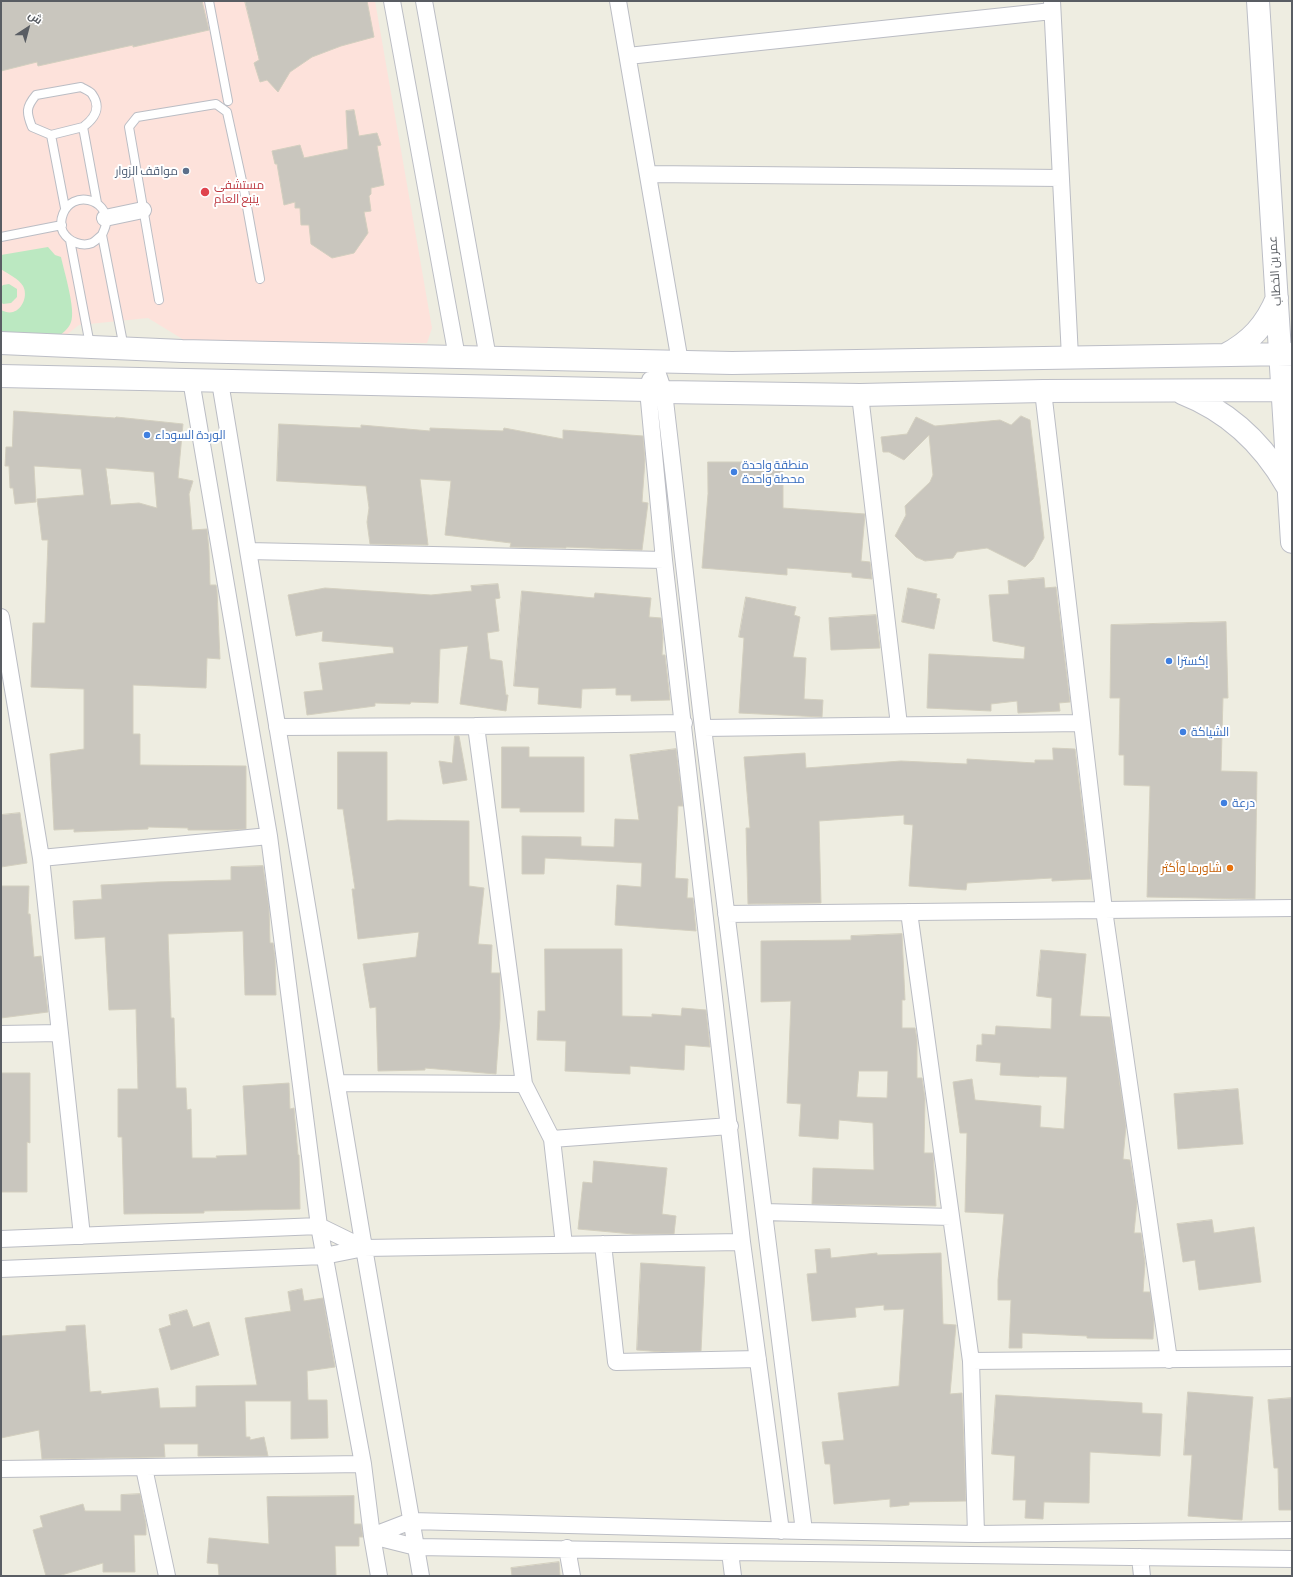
<!DOCTYPE html>
<html>
<head>
<meta charset="utf-8">
<style>
  body { margin:0 }
  #map { position:relative; width:1293px; height:1577px; overflow:hidden; background:#eeede1; font-family:"Alegreya Sans",Cairo,sans-serif }
  canvas { display:block }
  .frame { position:absolute; inset:0; border:2px solid #595d63; pointer-events:none }
  .north { position:absolute; left:8px; top:8px; width:40px; height:40px; -webkit-text-stroke:3px #fff; paint-order:stroke; rotate:36deg; font-size:11px; font-weight:700; line-height:16px; text-align:center; color:#595d63 }
  .north::after { content:''; display:block; margin:auto; width:14px; height:18px; background:#595d63; clip-path:polygon(50% 0,100% 100%,50% 72%,0 100%) }
</style>
</head>
<body>
<div id="map">
<canvas width="1293" height="1577"></canvas>
<div class="frame"></div>
<div class="north">ش</div>
</div>
<script>
const ctx = document.querySelector('canvas').getContext('2d');
ctx.lineJoin = 'round';
function fill(path, color) {
  ctx.fillStyle = color;
  ctx.fill(path, 'evenodd');
}
function trace(path, color, width, dash) {
  ctx.strokeStyle = color;
  ctx.lineWidth = width;
  ctx.lineCap = dash ? 'butt' : 'round';
  ctx.setLineDash(dash || []);
  ctx.stroke(path);
}
function write(font, color, halo, rows, align = 'center') {
  ctx.font = font + ' "Alegreya Sans",Cairo,sans-serif';
  ctx.lineWidth = 4;
  ctx.setLineDash([]);
  ctx.textBaseline = 'middle';
  ctx.strokeStyle = halo;
  ctx.fillStyle = color;
  for (const [text, x, y, turn = 0] of rows) {
    ctx.save();
    ctx.translate(x, y);
    ctx.rotate((+turn || 0) * Math.PI / 180);
    ctx.textAlign = isNaN(turn) ? turn : align;
    if (halo) ctx.strokeText(text, 0, 0);
    ctx.fillText(text, 0, 0);
    ctx.restore();
  }
}
const medical = new Path2D(`
  M1,1h374l57,327 -5,15 -243,-3 -36,-22 -69,7 -19,15 -59,-2z`);
const green = new Path2D(`
  M48,247l7,8 6,2c3,14 15,53 10,65 -2,6 -7,10 -12,14l-58,-2v-24c4,2 8,3 12,2 10,-3 15,-17 10,-26 -4,-7 -15,-12 -22,-17v-14z
  M9,284l8,5v8l-6,6 -8,1 -2,-2v-15l2,-2z`);
const building = new Path2D(`
  M1,1h201l7,29 -76,17v-2l-95,21 -1,-4 -36,9z
  M245,1h122l7,36 -33,9 -29,11 -22,15 -12,20 -11,-12 -7,2 -6,-19 5,-3z
  M354,110l5,26 18,-3 4,12 -4,1 7,39 -13,3v6l-2,2 2,15 -7,1 4,21 -14,20 -22,5 -21,-14 -2,-19h-8l-1,-17h-5v-6l-11,3 -7,-41h-2l-3,-13 28,-6 4,13 44,-9 -2,-38z
  M14,411l101,7 1,-1 67,7 -5,54 15,3 -4,13 3,36 15,-1 2,22 1,34h6l1,5 3,69 -13,-1 -1,30 -73,-3v49h7v31l106,1v63l-18,1h-40v-2l-40,-1v2l-74,3v-3l-20,1 -4,-76 34,-5v-60l-53,-2 2,-64h12l3,-83h-6l-5,-41 47,-4 -3,-26 -47,-3 2,36 -21,2 -2,-16h-3l-1,-22h-4l1,-19h6zM106,468l48,4 3,36 -18,-5 -28,2z
  M1021,416l9,4 14,118 -11,21 -8,8 -38,-19 -30,4 -4,6 -28,3 -9,-4 -21,-21 11,-21 -1,-9 25,-24 3,-7 -4,-40 -25,25 -15,-8h-6l-2,-15 26,-3 9,-17 19,9 65,-6 11,5z
  M279,424l82,4v-3l69,6v-3l73,3 1,-3 59,11v-9l80,6 2,24 -3,42 6,1 -6,47 -76,-3v1l-56,-1 1,-4 -66,-8 6,-54 -31,-2 8,66 -58,-1 -3,-22 2,-14 -3,-22 -89,-5z
  M708,462h75v46l82,6 -4,47 9,1 2,17 -20,-2v-4l-65,-5v7l-85,-7 6,-74z
  M1044,578l1,10 11,-1 14,115 -11,1 1,8 -42,2 -1,-12 -26,3v7l-64,-3 2,-54 95,5 1,-12 -32,-6 -4,-46 20,-1 -1,-13z
  M498,584l2,14 -5,1 4,32 -12,2 3,26 12,2 4,34h2l-2,16 -46,-7 8,-58 -28,3 -2,54 -27,-1 -1,2 -35,-1v3l-68,9 -3,-23 19,-2 -4,-27 75,-10 -1,-6 -71,-6 1,-10 -27,5 -8,-41 37,-7 106,7 41,-4 -1,-5z
  M908,588l29,6 -1,4 4,1 -6,30 -32,-7z
  M522,591l72,7 1,-5 56,5 -2,19 12,1 2,20 -1,17h3l5,45 -39,1v-6h-15v-7l-34,1 -1,19 -43,-4 1,-16 -25,-2z
  M746,597l50,10 -2,8 6,2 -7,40 13,1 -2,41 19,1 -1,17 -83,-4 5,-75 -5,-1z
  M876,615l4,33 -49,2 -2,-32z
  M1226,622l2,76h-5l-2,73 36,1 -2,127 -108,-2 3,-111 -26,-1v-30h-5l1,-57h-10l1,-73z
  M455,736h4l8,44 -24,4 -4,-23 13,2z
  M502,747h27v10h55v55h-64v-4h-18z
  M1053,748l22,1 16,130 -39,2v-3l-85,5 -1,7 -57,-4 4,-61 -9,-1v-9l-85,6 2,82 -73,1 -2,-76h4l-6,-71 61,-4 1,15 95,-7 66,3v-5l68,4v-3h18z
  M676,749l7,57h-5l-3,72 13,1 -1,19h6l3,33 -81,-6 2,-40 24,2 1,-24 -97,-5 -1,16h-22v-38l59,1v9l33,1 1,-28 24,1 -9,-65z
  M338,752h49v69l10,-1 72,1v65l15,2 -6,56 14,1 -1,28h9v46l-4,55 -71,-6v2l-47,1 -2,-64 -6,1 -7,-44 53,-7 3,-25 -61,7 -6,-50h3l-12,-80h-5z
  M20,813l7,50 -26,4v-52z
  M263,866l6,41 1,36h3l2,14 1,38h-31l-2,-64 -75,3 3,84h3l2,70h10l1,22 4,-1 1,49h25l-1,-2 31,-1 -4,-69 46,-3 1,26 4,-1 4,47h1l1,54 -96,2v2l-80,1 -2,-77h-4v-48h20l-2,-80 -27,1 -4,-73 -30,2 -2,-38 29,-2 -1,-14 56,-3 74,-2v-13z
  M1,886h28l-1,28h2l4,43 7,-1 7,56 -47,6z
  M902,934l3,66h-3v28h13l2,11v39h5l3,20 -1,55h9l3,53 -124,-2 1,-36 61,2 -1,-47 -34,-3 -1,19 -39,-3 2,-32 -14,-1 4,-102 -30,1v-61l90,-1v-4zM859,1071h29l-1,27 -30,-1z
  M545,949h77v67l30,1v-3l29,2 1,-8 24,2 4,37 -25,-2 -1,25 -54,-4v8l-65,-3 1,-30 -29,-1 1,-29h7z
  M1041,950l45,4 -6,62 30,1 16,109 -3,33 7,1 7,42 -3,31h7l4,30 -2,29h7l4,28 -1,19 -66,-1v-2l-65,-3v15h-13l2,-48h-13v-20l6,-66 -39,-2 2,-79h-7l-7,-51 19,-3 3,21 66,6 -1,21 24,2 3,-52 -28,-1v1l-39,-2 1,-12 -25,-2 1,-16h5v-11l13,1 1,-9 55,3 1,-31 -15,-2z
  M1,1073h29v70l-3,-1v50h-26z
  M1238,1089l5,55 -65,5 -4,-55z
  M594,1161l73,7 -5,46 14,2 -2,18h-41l-55,-5 5,-47 9,1z
  M1212,1220l2,13 40,-6 7,55 -62,8 -4,-30 -12,2 -6,-38z
  M830,1249l1,9 46,-5v2l64,-2 2,71 13,1 -6,69 12,-1 4,108 -57,1v3l-19,2v-8l-56,5 -4,-40h-5l-3,-22 22,-2 -6,-47 61,-7 5,-77 -20,1v-5l-29,3 1,9 -44,4 -5,-47 10,-1 -2,-23z
  M641,1263l64,4 -4,84 -39,1 -25,-2z
  M302,1289l2,12 19,-3 12,69 -28,4 1,29h19l1,38 -37,1v-38h-46l1,36h4v3l14,-3 4,19h-70v-12h-34l1,13 -123,2 -3,-29 -38,8v-102l65,-5v-5l19,-1 5,67 11,-1v3l57,-6 2,20 36,-1v-21l61,-1 -12,-67 46,-7 -3,-19z
  M187,1310l6,17 16,-5 10,33 -48,15 -12,-41 12,-4 -2,-10z
  M1188,1392l65,5 -11,123 -54,-4 4,-61h-8z
  M996,1395l146,8v10l20,1 -2,42 -70,-4 -1,51 -45,-1 -1,17 -18,-1 1,-18h-13l2,-44 -23,-2z
  M1292,1398v112h-13l-1,-42h-4l-6,-68z
  M140,1494l6,30v11h-12l1,37h-32v-9l-45,13h-12l-13,-46 10,-3 -3,-11 43,-12 2,7h36v-16z
  M354,1496v28h7l2,13h-4v9h-24l1,30h-117l-1,-12 -11,-1 2,-25 60,6 -2,-47z
  M559,1562l1,14h-48l-1,-8z`);
const lane = new Path2D(`
  M209,1l19,100
  M51,135l32,-8
  M65,208l-14,-73 -19,-8c-6,-15 -6,-20 4,-32l45,-8c3,2 9,4 11,7 10,14 2,25 -9,33l14,76
  M102,235c-3,2 -6,6 -10,8 -10,4 -23,-1 -29,-11 -3,-5 -2,-13 0,-18 9,-24 45,-16 43,9 0,4 -3,9 -4,12l22,113
  M1,237l61,-12
  M70,240l20,105
  M159,300l-30,-173 8,-10 79,-13 11,8 17,78 16,89`);
const street = new Path2D(`
  M392,1l65,356
  M424,1l64,357
  M618,1l62,361
  M1052,1l18,356
  M628,56l424,-45
  M648,174l413,4
  M105,218l38,-8
  M653,360l11,32 39,336 101,803
  M191,380l78,456 50,390 44,238 9,72 7,40
  M650,380l-2,10 16,170 78,682 39,289
  M220,382l144,866 57,328
  M1043,391l61,519 65,450
  M860,395l39,330
  M248,551l416,9
  M1,617l40,241 41,378
  M277,727l199,-1 208,-3
  M703,728l379,-5
  M41,858l228,-22
  M909,912l62,449 5,173
  M726,914l566,-6
  M1,1034l59,-1
  M337,1083l187,1 -48,-358
  M524,1084l28,55 12,106
  M552,1139l178,-13
  M764,1212l187,5
  M1,1239l318,-13 45,22
  M603,1244l13,118 142,-3
  M1,1269l323,-13 40,-8 378,-6
  M971,1361l321,-3
  M144,1468l23,108
  M1,1469l362,-5
  M372,1536l39,-15 393,10 172,3 316,-4
  M372,1536l44,11 314,5 562,7
  M567,1548l5,28
  M730,1552l3,24
  M1140,1557l2,19`);
const secondary = new Path2D(`
  M1258,1l34,541
  M1,343l181,8 550,12 560,-9
  M1225,355c25,-13 41,-30 52,-57
  M1,376l647,14 16,2 196,3 183,-4 249,-1
  M1182,393c46,18 81,51 105,93`);
const markers = [
  [186,171,4,"#5c6f8a"],
  [205,192,5,"#e0444e"],
  [147,435,4,"#3f7fe0"],
  [734,472,4,"#3f7fe0"],
  [1169,661,4,"#3f7fe0"],
  [1183,732,4,"#3f7fe0"],
  [1224,803,4,"#3f7fe0"],
  [1230,868,4,"#e8710a"]
];
const serviceNames = [
  ["مواقف الزوار",178,171]
];
const healthNames = [
  ["مستشفى",214,185],
  ["ينبع العام",214,199]
];
const streetNames = [
  ["عمر بن الخطاب",1275,271,-94]
];
const shopNames = [
  ["الوردة السوداء",155,435],
  ["منطقة واحدة",742,465],
  ["محطة واحدة",742,479],
  ["إكسترا",1177,661],
  ["الشياكة",1191,732],
  ["درعة",1232,803]
];
const foodNames = [
  ["شاورما وأكثر",1222,868]
];
fill(medical, '#fde2db');
fill(green, '#bbe8c1');
fill(building, '#c9c6be');
trace(building, '#d3cfbf', 1);
trace(lane, '#bbbdc4', 10);
trace(street, '#bbbdc4', 18);
trace(secondary, '#bcbec6', 24);
trace(lane, '#fff', 8);
trace(street, '#fff', 16);
trace(secondary, '#fff', 22);
for (const [x, y, r, color] of markers) {
  const dot = new Path2D();
  dot.arc(x, y, r, 0, 2 * Math.PI);
  ctx.fillStyle = color;
  ctx.fill(dot);
  trace(dot, '#fff', 1.5);
}
write('12px', '#4e5e75', '#fff', serviceNames, 'right');
write('12px', '#be3a42', '#fff', healthNames, 'left');
write('12px', '#595d63', '#fff', streetNames);
write('12px', '#366cbe', '#fff', shopNames, 'left');
write('12px', '#c56008', '#fff', foodNames, 'right');
</script>
</body>
</html>
